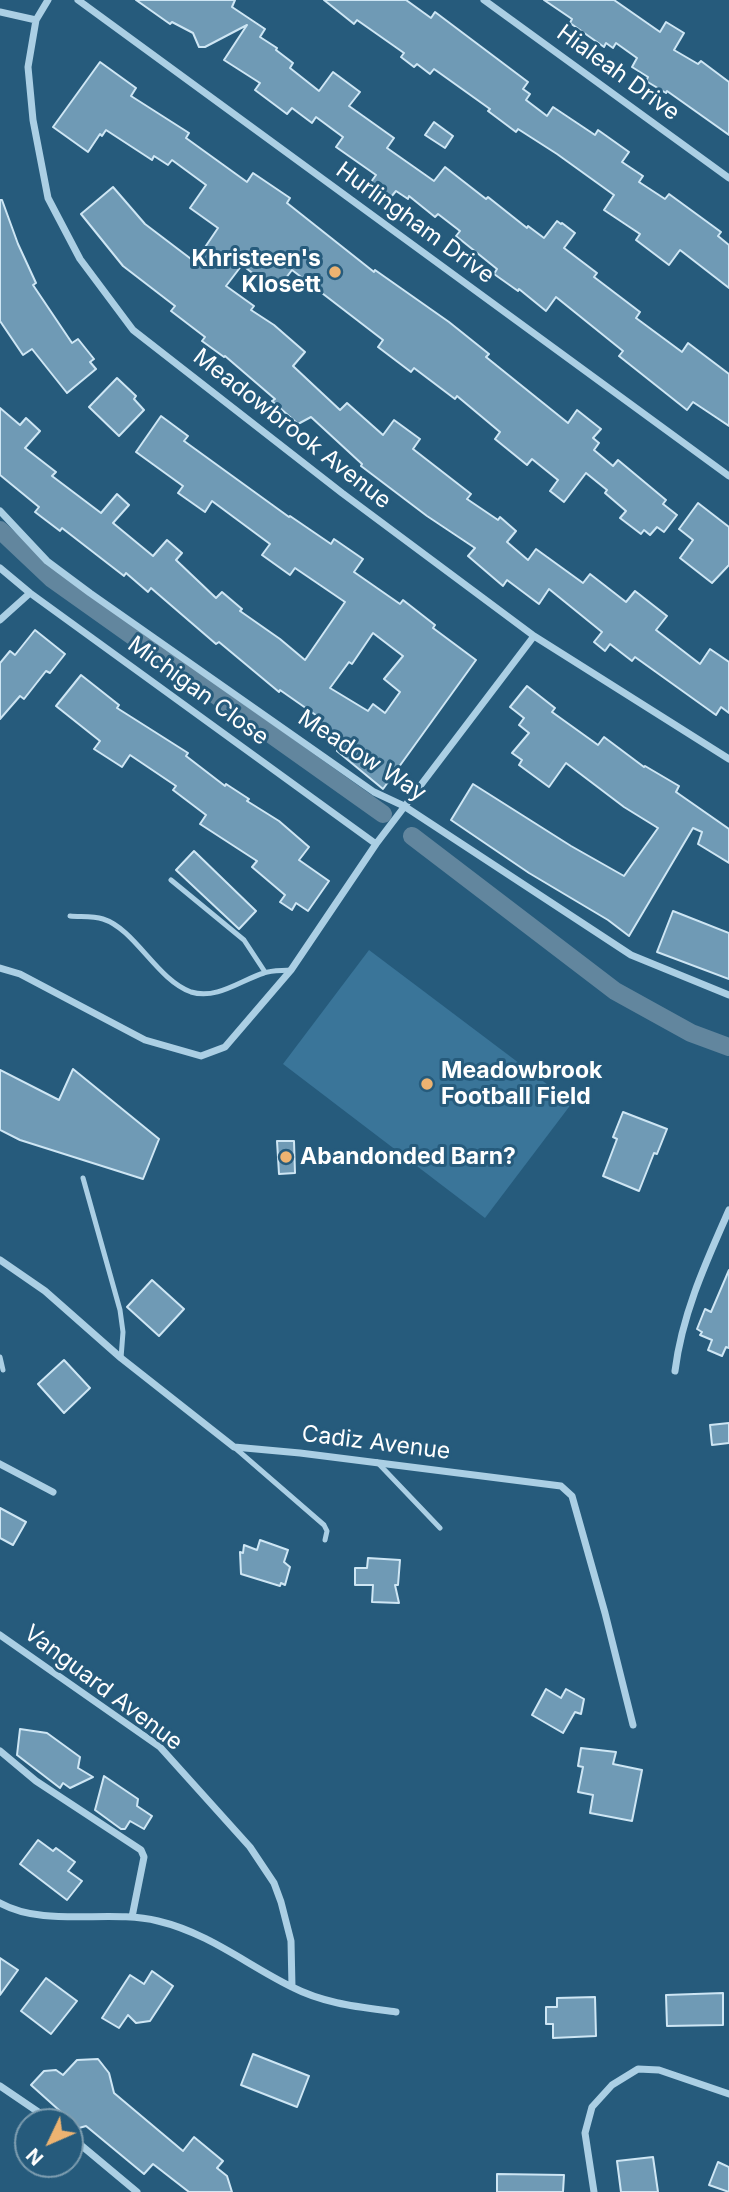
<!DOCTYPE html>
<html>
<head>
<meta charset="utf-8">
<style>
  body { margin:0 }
  #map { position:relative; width:729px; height:2192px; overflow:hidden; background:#265b7c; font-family:Inter,sans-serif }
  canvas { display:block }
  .north { position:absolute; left:14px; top:2108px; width:70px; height:70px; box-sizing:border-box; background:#265b7c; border:2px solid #7d9db0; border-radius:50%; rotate:226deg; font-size:19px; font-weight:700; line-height:28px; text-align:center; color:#fff }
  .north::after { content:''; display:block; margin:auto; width:24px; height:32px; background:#edb371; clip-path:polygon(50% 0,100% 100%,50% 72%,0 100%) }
</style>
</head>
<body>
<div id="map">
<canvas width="729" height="2192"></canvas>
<div class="north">N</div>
</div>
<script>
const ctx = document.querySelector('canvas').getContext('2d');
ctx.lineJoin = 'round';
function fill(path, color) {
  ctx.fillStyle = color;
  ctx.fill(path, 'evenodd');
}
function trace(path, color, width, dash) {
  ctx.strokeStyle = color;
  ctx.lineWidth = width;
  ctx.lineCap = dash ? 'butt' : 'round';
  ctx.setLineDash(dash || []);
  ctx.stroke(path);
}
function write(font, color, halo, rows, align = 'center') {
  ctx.font = font + ' Inter,sans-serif';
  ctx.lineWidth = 6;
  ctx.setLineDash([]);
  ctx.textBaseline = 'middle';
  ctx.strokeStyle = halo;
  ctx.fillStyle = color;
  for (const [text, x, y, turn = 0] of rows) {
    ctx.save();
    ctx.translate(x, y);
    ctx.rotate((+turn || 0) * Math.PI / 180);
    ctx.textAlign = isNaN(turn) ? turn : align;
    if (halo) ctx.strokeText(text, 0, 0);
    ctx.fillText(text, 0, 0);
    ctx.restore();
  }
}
const green = new Path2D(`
  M369,950l203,153 -87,115 -202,-154z`);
const canal = new Path2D(`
  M0,530l52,49 331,235
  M412,836l203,155 76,42 38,14`);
const building = new Path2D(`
  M136,0h99l-3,7 33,22 -5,8 17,11 -1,2 17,13 -3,5 29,23 14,-19 27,20 -11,14 45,32 -7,10 47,33 11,-14 41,32 2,-2 39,31 1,-2 16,12 13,-17 4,3 1,-1 13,10 -11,15 33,25 -3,4 46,35 -4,6 46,34 6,-9 41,31v52l-36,-24 -6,8 -68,-54 4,-5 -67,-54 -10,14 -27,-22 -1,2 -24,-17 3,-5 -41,-33 4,-5 -22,-17 -3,3 -26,-21 -1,3 -12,-8 -5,6 -20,-15 5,-7 -40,-28 7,-10 -27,-20 -4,6 -20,-15 -5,6 -32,-24 5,-7 -36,-23 23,-35 -42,22h-6l-6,-14 -21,-11 -2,2z
  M324,0h82l25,18 4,-6 93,70 -5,7 7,5 -4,6 21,16 6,-9 42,28 3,-5 31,22 -7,10 21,14 -4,6 26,17 4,-5 52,38 -3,4 11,9v43l-49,-38 -11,15 -33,-25 4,-6 -36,-24 10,-15 -57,-41 -39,-25 -2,3 -28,-21 2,-2 -56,-40 -4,5 -13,-10 -3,3 -13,-10 3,-4 -47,-33 -3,4z
  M544,0h70l46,32 6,-10 18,11 -10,17 24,14 3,-3 28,21v53l-62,-44 -1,2 -20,-12 2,-4 -16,-10 5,-9 -21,-15 -3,5 -7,-5 -2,4 -34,-24 2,-4z
  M100,62l36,26 -5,8 58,37 -3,5 61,44 6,-9 37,25 -3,5 87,69 1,-2 74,52 40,32 -3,3 82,66 9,-13 24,19 -8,9 6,5 -5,7 19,16 5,-6 48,40 -3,4 14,11 -13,17 -7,-5 -7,8 -6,-5 -3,4 -21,-16 6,-7 -21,-18 2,-3 -21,-17 -22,29 -14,-11 8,-11 -26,-21 -5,6 -32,-26 5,-7 -43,-36 -2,3 -41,-31 -3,4 -33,-25 5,-7 -91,-70 -16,21 -34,-26 -16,21 28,20 -3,4 23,15 31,27 -12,14 47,44 7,-7 36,32 11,-15 26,19 -7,10 58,45 -4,5 31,21 2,-3 16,14 -9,11 21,18 8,-11 47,34 7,-9 36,28 9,-11 32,25 -11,14 44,34 10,-15 19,13v51l-8,-6 -5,8 -81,-58 -3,4 -22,-17 -5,7 -11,-9 8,-10 -53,-43 -10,15 -32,-24 -4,6 -35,-30 7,-8 -48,-32 -66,-50 1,-2 -51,-47 -13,7 -26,-23 3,-2 -50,-43 -1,1 -22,-16 3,-4 -34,-26 4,-5 -52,-40 -42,-52 32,-27 32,37 50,38 23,-34 -28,-20 16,-23 -34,-25 -4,5 -14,-9 -2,4 -46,-30 -4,6 -2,-2 -12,18 -35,-25z
  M434,122l19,14 -8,12 -20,-13z
  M0,200h2l16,44 18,39 -3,2 39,58 6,-4 16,20 -4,3 6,7 -29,24 -35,-44 -9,6 -23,-34z
  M117,378l19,18 -2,3 10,11 -25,26 -30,-29z
  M0,408l20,17 6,-7 14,13 -15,17 31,24 -4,4 49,37 16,-19 12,11 -16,18 40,33 14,-16 15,13 -6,7 40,38 6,-6 20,17 -2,2 40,28 25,21 40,-58 -50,-34 -5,7 -28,-20 8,-11 -58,-43 -7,11 -27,-19 5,-7 -47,-34 25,-36 27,20 -4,5 105,76 1,-1 41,28 3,-5 29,20 -9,13 46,32 3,-4 32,25 -2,3 43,32 -93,129 -46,-38 5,-6 -28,-17 6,-10 -40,-28 -1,2 -60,-50 -3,2 -65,-56 -3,4 -22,-19 -2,3 -62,-48 -2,3 -25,-19 4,-5 -39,-32zM373,633l30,23 -19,23 16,13 -15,21 -12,-9 -5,7 -38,-23 19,-26 3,2z
  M698,503l31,24v38l-17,18 -32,-25 13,-18 -14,-11z
  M35,630l30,24 -15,19 -4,-2 -22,28 -4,-3 -20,23v-56l10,-12 5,4z
  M81,675l38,30 -2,3 71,45 -2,3 39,30 1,-2 23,15 -2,2 32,20 30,26 -10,13 30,21 -21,30 -12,-8 -4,7 -12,-8 5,-7 -33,-28 5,-6 -57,-37 6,-9 -33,-25 3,-4 -46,-31 -8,12 -28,-18 6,-8 -44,-35z
  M527,686l28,22 -3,4 46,33 6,-8 40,30 1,-1 34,20 -3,6 53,37v34l-31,-19 4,-12 -9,-4 -64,108 -21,-16 -79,-47 -78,-53 22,-36 98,62 53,30 34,-48 -34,-21 -58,-44 -17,24 -30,-22 3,-5 -10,-7 17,-20 -10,-8 5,-7 -14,-11z
  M194,851l62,60 -17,18 -63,-59z
  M673,911l56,22v46l-72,-27z
  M73,1069l86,70 -16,40 -123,-39 -20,-10v-60l59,30z
  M623,1112l44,17 -10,25 -3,-1 -15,38 -36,-15 14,-37 -4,-2z
  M277,1141h17l1,32 -16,1z
  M729,1270v78l-3,-1 -4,9 -14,-6 4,-10 -12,-5 2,-3 -5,-3 8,-20 6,3z
  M152,1280l32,29 -25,27 -32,-29z
  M64,1360l26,28 -26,25 -26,-29z
  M729,1423v20l-17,2 -2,-20z
  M0,1508l26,14 -13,23 -13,-7z
  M260,1540l28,10 -4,12 6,5 -5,18 -4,-2 -1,3 -39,-12 -1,-22 3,1 1,-8 13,5z
  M368,1558l32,2 -2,25h-3l4,18 -27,-1 1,-17h-18v-17h12z
  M546,1689l15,9 5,-9 18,10 -3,15 -6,-2 -12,21 -31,-18z
  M20,1729l27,4 33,24 -2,11 15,9 -23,11 -7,-5 -3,5 -43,-33z
  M581,1748l35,4 -3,12 29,6 -10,51 -42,-8 3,-18 -15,-3 5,-25 -5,-1z
  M104,1776l34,23 -1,7 15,10 -8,13 -14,-8 -5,8h-4l-26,-19z
  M38,1840l15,11 3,-3 19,14 -7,9 14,10 -15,19 -47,-36z
  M0,1958l18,12 -18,25z
  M152,1971l21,15 -23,35 -14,2 -8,-8 -9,13 -17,-10 28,-43 14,9z
  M46,1978l31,23 -26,33 -30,-23z
  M723,1993v32l-56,1 -1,-31z
  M595,1997l1,39 -43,2v-14h-7v-17h11v-9z
  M253,2054l56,22 -12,31 -56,-22z
  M98,2059l11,14 5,20 69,58 11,-14 29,24 -6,7 10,8 5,16h-43l-36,-28 -9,10 -58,-48 -7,2 -48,-43 13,-14 12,-1 7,5 14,-15z
  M653,2157l5,35h-37l-4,-31z
  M718,2162l11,5v25l-20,-7z
  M497,2174l67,1 -1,17h-66z`);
const service = new Path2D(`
  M171,880l73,60 21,32
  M70,916c10,1 23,0 33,3 32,10 54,61 88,73 26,8 50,-12 73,-19 8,-3 18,-2 27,-3
  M83,1178l37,132 3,22 -2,26
  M0,1357l3,13
  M234,1447l90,78 3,6 -2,9
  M377,1462l63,66`);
const minor = new Path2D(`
  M48,0l-12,20 -8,47 5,53 15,78 32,61 53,71 209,163 192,143 195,123
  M78,0l651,476
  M484,0l245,178
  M0,12l36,8
  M0,511l47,50 43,32 284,199 30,14 227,149 98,40
  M0,568l30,25 346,251
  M0,620l30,-27
  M0,968l20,6 125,66 56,16 24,-9 66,-77 85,-126 158,-208
  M0,1260l45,31 76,67 113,89 66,6 261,33 11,10 33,117 28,112
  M675,1371c7,-57 31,-109 54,-161
  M0,1464l53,28
  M0,1635l160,112 90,100 24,36 7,19 10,39 1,46
  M0,1751l36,30 105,69 3,7 -12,60
  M0,1903c45,25 109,6 158,18 51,12 89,44 134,66 33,17 68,20 104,25
  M0,2086l53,36
  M70,2136l67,56
  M594,2192l-9,-59 7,-26 20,-22 26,-16 21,1 70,24`);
const markers = [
  [335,272,7,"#edb371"],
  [427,1084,7,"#edb371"],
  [286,1157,7,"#edb371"]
];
const streetNames = [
  ["Hialeah Drive",618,73,36],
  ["Hurlingham Drive",415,223,36],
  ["Meadowbrook Avenue",292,429,38],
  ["Michigan Close",198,691,36],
  ["Meadow Way",362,756,33],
  ["Cadiz Avenue",376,1443,7],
  ["Vanguard Avenue",103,1688,37]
];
const poiNames = [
  ["Khristeen's",321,259,"right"],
  ["Klosett",321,285,"right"],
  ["Meadowbrook",441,1071],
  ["Football Field",441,1097],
  ["Abandonded Barn?",300,1157]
];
fill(green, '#3a7599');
trace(canal, '#62869e', 18);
fill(building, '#6f9ab5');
trace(building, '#cee6f4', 2);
trace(service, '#abcfe4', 5);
trace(minor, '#abcfe4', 7);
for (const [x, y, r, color] of markers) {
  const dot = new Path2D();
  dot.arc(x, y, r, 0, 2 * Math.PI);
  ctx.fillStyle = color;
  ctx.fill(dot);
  trace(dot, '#265b7c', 2.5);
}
write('23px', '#fff', '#265b7c', streetNames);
write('bold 23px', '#fff', '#265b7c', poiNames, 'left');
</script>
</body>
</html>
